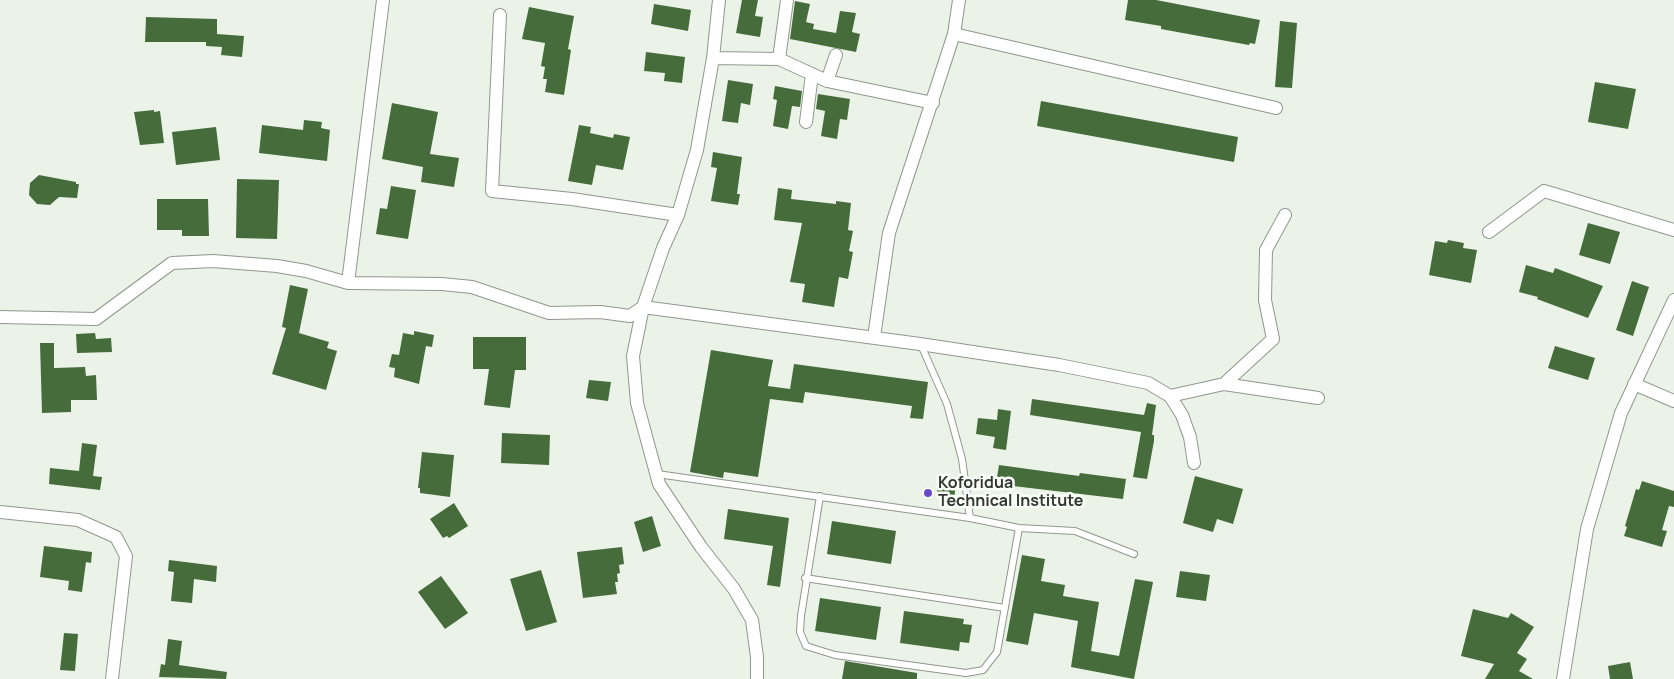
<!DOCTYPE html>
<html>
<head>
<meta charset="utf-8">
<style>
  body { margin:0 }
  canvas { display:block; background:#ebf3e9 }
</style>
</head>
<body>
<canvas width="1674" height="679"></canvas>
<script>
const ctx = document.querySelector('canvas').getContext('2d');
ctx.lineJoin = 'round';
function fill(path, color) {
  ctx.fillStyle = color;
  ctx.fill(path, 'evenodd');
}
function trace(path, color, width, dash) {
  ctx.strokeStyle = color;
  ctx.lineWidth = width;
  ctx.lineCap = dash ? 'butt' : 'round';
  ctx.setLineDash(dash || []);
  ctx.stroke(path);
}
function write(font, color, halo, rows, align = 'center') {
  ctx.font = font + ' Manrope,sans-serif';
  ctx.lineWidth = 5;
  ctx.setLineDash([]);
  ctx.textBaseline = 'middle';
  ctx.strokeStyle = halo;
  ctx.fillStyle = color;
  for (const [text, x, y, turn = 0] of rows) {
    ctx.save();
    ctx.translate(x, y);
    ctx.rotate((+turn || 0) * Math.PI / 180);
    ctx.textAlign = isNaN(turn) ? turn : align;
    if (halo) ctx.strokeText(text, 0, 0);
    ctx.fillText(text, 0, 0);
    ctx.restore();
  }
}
const building = new Path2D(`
  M742,0h16l-3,16 8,1 -3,20 -24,-4z
  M1128,0h28l104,20 -5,24 -5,-1 -1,2 -50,-9 -38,-7v-3l-36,-6z
  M795,1l15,3 -4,18 8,2 -1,5 23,4 4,-22 16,2 -4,19 8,2 -4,18 -66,-13z
  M654,4l37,6 -3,21 -37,-7z
  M529,7l45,9 -6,33 3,1 -7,45 -19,-3 2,-13h-4l2,-12 -4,-1 4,-23 -23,-4z
  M146,17l71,2v15l27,2 -2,21 -21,-2 1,-8 -16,-1v-4h-61z
  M1280,21l17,2 -5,65 -17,-1z
  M646,52l39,5 -3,26 -18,-2 1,-8 -21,-2z
  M728,80l25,4 -3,21 -9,-2 -3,20 -16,-2z
  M1595,82l41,7 -8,40 -40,-7z
  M775,86l27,5 -2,16 -8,-1 -4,23 -15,-3 4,-26 -4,-1z
  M818,94l32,5 -3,21 -7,-1 -3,20 -16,-3 4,-25 -9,-2z
  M1041,101l197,36 -4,25 -197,-36z
  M392,103l46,9 -8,42 29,4 -5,29 -33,-5 2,-15 -41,-8z
  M154,110v2l6,-1 4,32 -24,2 -6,-33z
  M304,120l18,2 -1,6 9,2 -3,31 -68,-8 3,-28 41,5z
  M579,125l12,2 -1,6 23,5 1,-4 16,3 -7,33 -27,-5 -4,20 -24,-4z
  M216,127l4,33 -44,5 -4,-33z
  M713,152l29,5 -5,37h3l-2,11 -27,-4 6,-33 -6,-1z
  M39,175l37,7v2h3l-2,14 -18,-1 -9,8 -13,-1 -8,-9 1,-12z
  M237,179l42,1 -2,59 -41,-1z
  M391,186l25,4 -8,49 -32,-5 4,-26 7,1z
  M778,188l14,2 -1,9 45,5v-3l15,2 -3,27 5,1 -4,20 4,1 -5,27 -9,-2 -5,30 -32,-5 3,-18 -15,-2 12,-59 -28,-3z
  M157,199h51l1,37h-27v-6h-25z
  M1588,223l32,9 -10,32 -31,-9z
  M1448,240l16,3 -1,5 14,2 -6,33 -42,-8 6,-34 12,2z
  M1526,265l27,8 2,-5 48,18 -15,32 -51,-19 1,-2 -19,-5z
  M1632,281l17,6 -16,49 -17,-6z
  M290,285l18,4 -9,44 30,9 -2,6 10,3 -11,39 -54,-16 14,-46 -4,-1z
  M414,331l20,4 -2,12 -6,-1 -7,38 -25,-7 1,-9 -6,-1 3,-13 7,1 4,-22 11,2z
  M95,333l1,6 15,-1 1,14 -35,1 -1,-19z
  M473,337h53v33h-11l-5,38 -26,-3 5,-36h-16z
  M40,343h14v25l31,-1 1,9 10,-1 1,25h-26v12l-29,1z
  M1555,346l40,12 -7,22 -40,-12z
  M711,350l62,10 -5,26 22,3 4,-25 134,18 -5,37 -13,-1 2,-12 -107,-14 -2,11 -33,-4 -12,78 -34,-5 -1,6 -33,-6z
  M589,380l22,2 -3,19 -22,-3z
  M1032,399l112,16 3,-12 9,2 -4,30h2v6l-7,38 -14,-2 8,-45 -111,-17z
  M998,409l13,2 -5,39 -13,-2 2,-11 -19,-3 2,-16 19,2z
  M502,433l48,2 -1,30 -48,-2z
  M82,443l15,2 -4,31 9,1 -2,13 -51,-6 1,-16 29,3z
  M422,452l32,3 -4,42 -30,-4v-5h-2z
  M999,465l80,11 1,-3 46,6 -3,20 -127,-15z
  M1195,476l48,13 -10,35 -16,-5 -4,13 -30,-9z
  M1642,481l32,10v16l-5,-1 -7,24 5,1 -5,16 -38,-11 3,-9 -2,-1 11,-37 3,1z
  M937 492a9 9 0 1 1 18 0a9 9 0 1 1-18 0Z
  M454,503l14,23 -19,12 -2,-2 -4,2 -13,-19z
  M728,509l61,9 -9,69 -13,-2 6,-39 -49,-7z
  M652,516l9,30 -18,6 -9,-30z
  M832,521l64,10 -5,33 -64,-10z
  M44,546l48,6 -1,11 -5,-1 -4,30 -14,-2 1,-9 -29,-4z
  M622,547l2,17 -5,1 1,8 -3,1 1,8h-3l2,12 -34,4 -6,-46z
  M1022,555l23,4 -4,22 24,4 -2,11 36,6 -8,49 28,5 16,-77 18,3 -19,97 -63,-12 7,-46 -44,-8 -6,32 -22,-4z
  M169,560l48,6 -1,16 -22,-3 -2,24 -21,-2 3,-29 -6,-1z
  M541,570l16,52 -31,9 -16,-52z
  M1180,571l30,4 -4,26 -30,-4z
  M441,576l27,37 -23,16 -27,-37z
  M820,598l61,9 -5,33 -61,-9z
  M1473,609l35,9 3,-5 23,14 -17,26 10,6 -8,12 14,8h-48l9,-15 -33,-8z
  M904,611l60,8 -1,5 9,1 -3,18 -9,-1 -1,9 -59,-8z
  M64,633l14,1 -3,37 -15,-1z
  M168,639l14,2 -3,24 48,7 -1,7 -67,-2 2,-13 4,1z
  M845,661l72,12v6h-75z
  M1630,662l3,17h-23l-2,-13z`);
const service = new Path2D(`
  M921,345l26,59 15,55 8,59
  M657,474l313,44 49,10 56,3 59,23
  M820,496l-19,120 -1,16 6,14 29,9 131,18 17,-3 14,-18 22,-124
  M805,578l200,30`);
const minor = new Path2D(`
  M719,0l-6,58 -16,92 -19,65 -15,33 -20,59 -10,49 4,47 22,81 42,63 33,42 18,31 5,37v22
  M500,15l-8,176 80,8 106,16
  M954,34l322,74
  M713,58l66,1 48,22 106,22
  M779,59l8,-59
  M827,81l9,-26
  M806,122l6,-48
  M1489,232l55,-41 130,39
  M348,283l94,1 30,3 77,26 51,-1 30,4 13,-9 277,37 139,21 89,18 22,13 12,19 8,22 4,26
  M0,317l96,2 76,-56 41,-2 64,5 29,5 42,12 35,-283
  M874,337l15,-104 65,-199 5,-34
  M1224,384l94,14
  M1634,384l40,17
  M1170,396l54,-12 49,-45 -8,-39 1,-50 19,-35
  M0,512l78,8 38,17 10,19 -14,123
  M1563,679l24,-150 34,-116 53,-113`);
const markers = [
  [928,493,5,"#6a4dc6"]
];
const poiNames = [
  ["Koforidua",938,484],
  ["Technical Institute",938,502]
];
fill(building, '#466c3c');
trace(service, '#90978e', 8);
trace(minor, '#90978e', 14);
trace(service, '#fff', 6);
trace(minor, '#fff', 12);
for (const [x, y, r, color] of markers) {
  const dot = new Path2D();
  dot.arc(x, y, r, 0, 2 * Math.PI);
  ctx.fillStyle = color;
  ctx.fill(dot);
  trace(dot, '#fafff9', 2);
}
write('bold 16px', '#333633', '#fafff9', poiNames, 'left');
</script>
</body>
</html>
